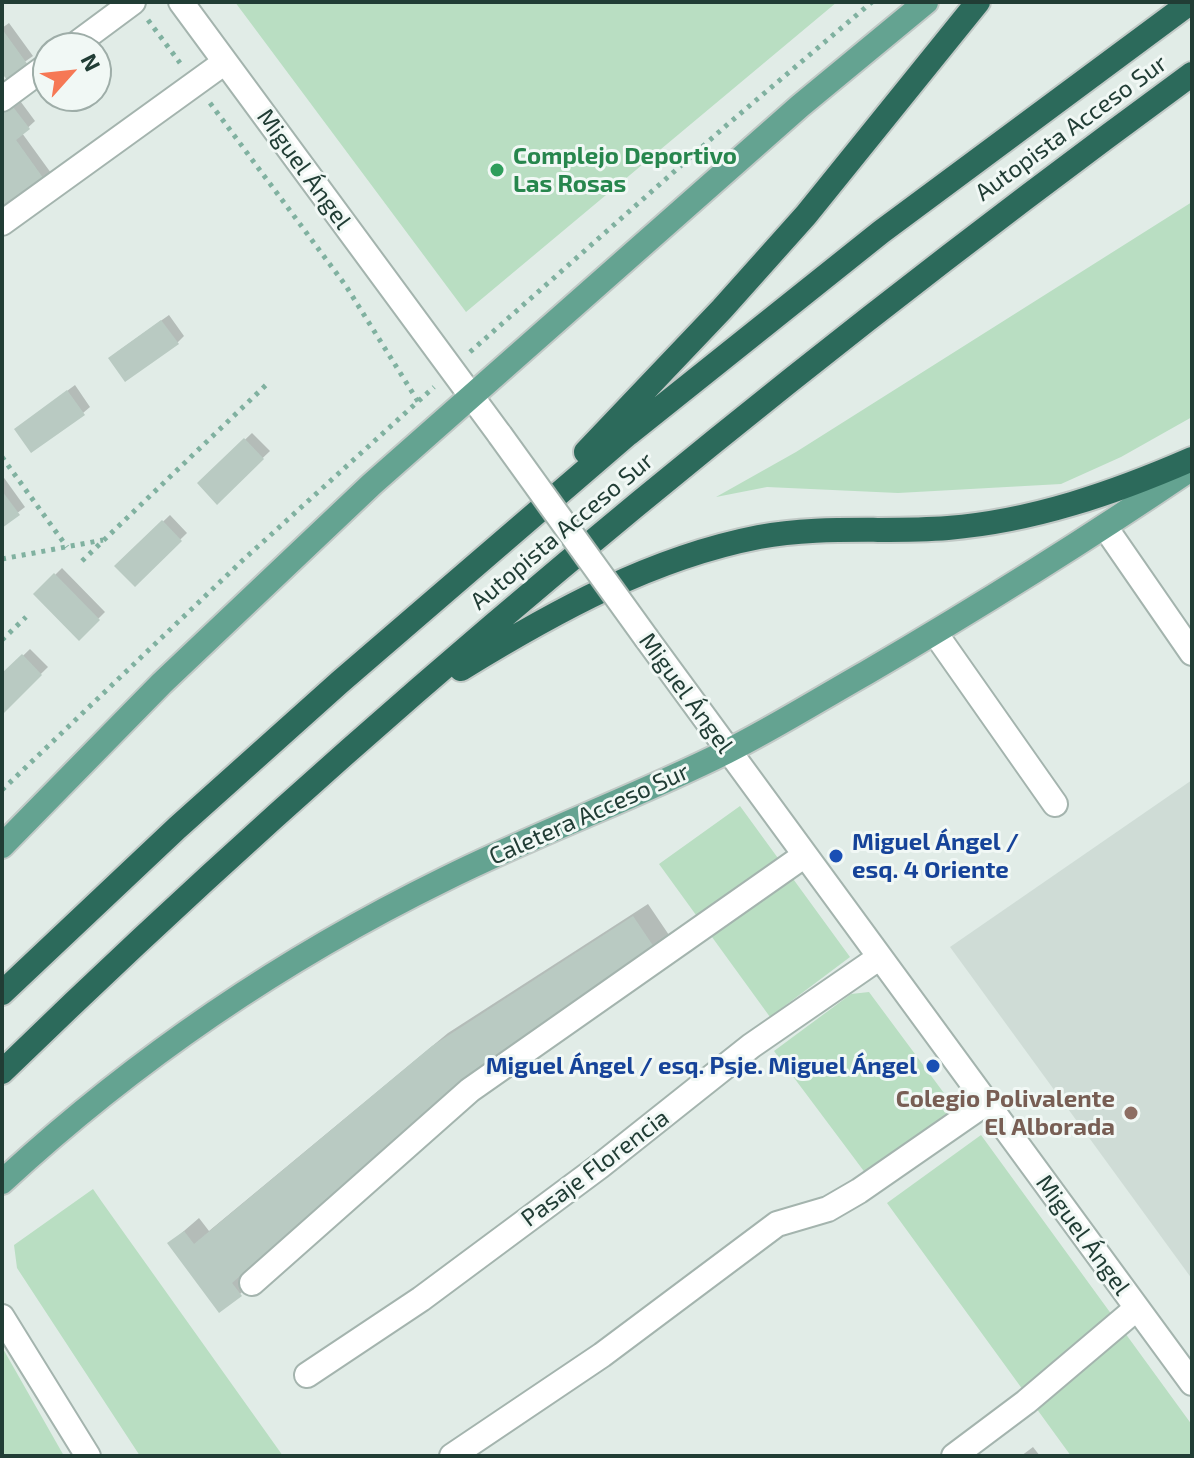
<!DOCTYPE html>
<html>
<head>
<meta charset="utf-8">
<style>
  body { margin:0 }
  #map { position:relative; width:1194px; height:1458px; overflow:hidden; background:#e1ece7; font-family:"Exo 2",sans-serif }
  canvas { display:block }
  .frame { position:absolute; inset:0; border:4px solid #213d35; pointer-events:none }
  .north { position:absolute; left:32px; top:32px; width:80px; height:80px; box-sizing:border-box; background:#f1f8f5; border:2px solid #9eada8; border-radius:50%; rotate:63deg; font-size:22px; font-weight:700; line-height:32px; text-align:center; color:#213d35 }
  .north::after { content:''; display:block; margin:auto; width:28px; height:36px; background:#f67855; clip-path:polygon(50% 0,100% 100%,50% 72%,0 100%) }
</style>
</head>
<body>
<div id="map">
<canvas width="1194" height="1458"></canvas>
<div class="frame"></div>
<div class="north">N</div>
</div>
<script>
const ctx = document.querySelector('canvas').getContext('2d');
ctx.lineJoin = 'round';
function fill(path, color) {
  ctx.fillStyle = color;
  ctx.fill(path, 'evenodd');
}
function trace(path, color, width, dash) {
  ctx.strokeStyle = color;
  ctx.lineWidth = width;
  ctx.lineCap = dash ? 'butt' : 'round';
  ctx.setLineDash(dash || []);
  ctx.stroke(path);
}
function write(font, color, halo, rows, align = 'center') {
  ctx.font = font + ' "Exo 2",sans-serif';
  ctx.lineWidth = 6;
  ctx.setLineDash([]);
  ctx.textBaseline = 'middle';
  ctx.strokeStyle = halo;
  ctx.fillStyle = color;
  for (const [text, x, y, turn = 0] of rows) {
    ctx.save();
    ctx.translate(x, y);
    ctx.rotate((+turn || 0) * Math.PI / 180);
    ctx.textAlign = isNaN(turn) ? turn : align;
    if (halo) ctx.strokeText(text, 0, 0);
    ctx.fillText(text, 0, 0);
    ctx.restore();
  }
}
const built = new Path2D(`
  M1192,780v499l-242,-332z`);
const green = new Path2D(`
  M235,2h602l-371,310z
  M1192,202v215l-71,40 -60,27 -163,9 -131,-6 -51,10 80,-45z
  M740,806l110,151 -80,60 -111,-153z
  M869,992l89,120 -89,66 -95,-127 77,-57z
  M981,1135l211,290v31h-121l-184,-253z
  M93,1189l9,13 181,254h-143l-123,-188 -3,-23z
  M2,1347l62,109h-62z`);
const shadow = new Path2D(`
  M9,23l24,33 -31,22v-50z
  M18,98l17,23 -13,12 29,40 -49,34v-97z
  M169,315l15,21 -7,7 -60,9z
  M75,385l15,22 -7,6 -67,16z
  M252,433l18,18 -53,51 -17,-19z
  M2,475l23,32 -23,18z
  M170,515l17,18 -52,51 -18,-18z
  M62,568l43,44 -26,26 -43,-44z
  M30,649l18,18 -46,45v-36z
  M648,904l21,31 -14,14 -197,133 -213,186 9,12 -14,14 -70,-51 29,-25 10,13 239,-198z
  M1033,1447l7,9h-19z`);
const building = new Path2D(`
  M2,29l26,36 -21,15 -5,-7z
  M10,103l20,26 -14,11 30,42 -44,28v-101z
  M161,320l18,24 -54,38 -17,-24z
  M67,390l18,25 -54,38 -17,-24z
  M244,438l20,21 -47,46 -20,-22z
  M2,491l18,24 -18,13z
  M162,520l20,21 -47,46 -21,-21z
  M54,573l46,47 -21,21 -46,-47z
  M22,654l20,21 -40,40v-42z
  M633,916l23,34 -197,134 -227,199 10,13 -23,17 -52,-70 17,-12 10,13 238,-198z`);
const path = new Path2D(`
  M148,20l32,43
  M210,103l136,183 73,117
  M470,352l258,-228 144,-122
  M2,457l65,90
  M2,559l101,-19
  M82,561l184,-176
  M2,640l24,-23
  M2,790l241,-230 191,-173`);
const minor = new Path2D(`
  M181,2l319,433
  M71,48l62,-46
  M2,99l46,-34
  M2,223l223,-161
  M1105,527l87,126
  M935,633l120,171
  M647,639l545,744
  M252,1283l218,-193 335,-235
  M2,1317l86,139
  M307,1375l114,-76 179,-133 151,-120 129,-89
  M452,1456l150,-101 175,-131 51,-15 31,-18 127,-88
  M954,1456l72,-54 111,-94`);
const major = new Path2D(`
  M2,846l160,-163 210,-199 428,-378 126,-104
  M2,1182c132,-122 282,-224 443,-303 92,-46 189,-81 281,-127 48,-24 94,-53 140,-79 111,-65 220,-133 326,-205`);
const highway = new Path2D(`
  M586,452l136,-143 84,-94 172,-213
  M461,669c93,-57 190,-111 298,-132 62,-12 126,-4 189,-9 85,-7 166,-35 244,-69
  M2,993l175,-165 163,-146 288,-248 253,-202 310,-230
  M2,1072c371,-361 772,-692 1190,-998`);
const minorBridge = new Path2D(`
  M500,435l147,204`);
const markers = [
  [497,170,8,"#2e9e5b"],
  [836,856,8,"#1a4fb4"],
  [933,1066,8,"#1a4fb4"],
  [1131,1113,8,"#8d6e63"]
];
const streetNames = [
  ["Autopista Acceso Sur",1071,128,-36],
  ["Miguel Ángel",304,169,54],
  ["Autopista Acceso Sur",562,531,-40],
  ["Miguel Ángel",686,693,54],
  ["Caletera Acceso Sur",589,814,-24],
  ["Pasaje Florencia",595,1168,-37],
  ["Miguel Ángel",1083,1235,54]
];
const leisureNames = [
  ["Complejo Deportivo",513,156],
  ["Las Rosas",513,184]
];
const transitNames = [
  ["Miguel Ángel /",852,842],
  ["esq. 4 Oriente",852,870],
  ["Miguel Ángel / esq. Psje. Miguel Ángel",917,1066,"right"]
];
const educationNames = [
  ["Colegio Polivalente",1115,1099],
  ["El Alborada",1115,1127]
];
fill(built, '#cfdcd6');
fill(green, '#b9dec2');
fill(shadow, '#0003');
fill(building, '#b9cac2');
trace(minor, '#a4b4ae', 28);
trace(major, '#c1c9c6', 28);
trace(highway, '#c1c9c6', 28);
trace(path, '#80b1a0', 5, [4, 6]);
trace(minor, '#fff', 24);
trace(major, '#64a391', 24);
trace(highway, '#2c6a5b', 24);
trace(minorBridge, '#a4b4ae', 28, []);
trace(minorBridge, '#fff', 24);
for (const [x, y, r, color] of markers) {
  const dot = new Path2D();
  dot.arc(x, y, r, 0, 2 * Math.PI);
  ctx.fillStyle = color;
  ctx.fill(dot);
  trace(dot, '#f1f8f5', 3);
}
write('24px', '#213d35', '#f1f8f5', streetNames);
write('bold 24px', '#27864d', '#f1f8f5', leisureNames, 'left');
write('bold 24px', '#164399', '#f1f8f5', transitNames, 'left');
write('bold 24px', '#785e54', '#f1f8f5', educationNames, 'right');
</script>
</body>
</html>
